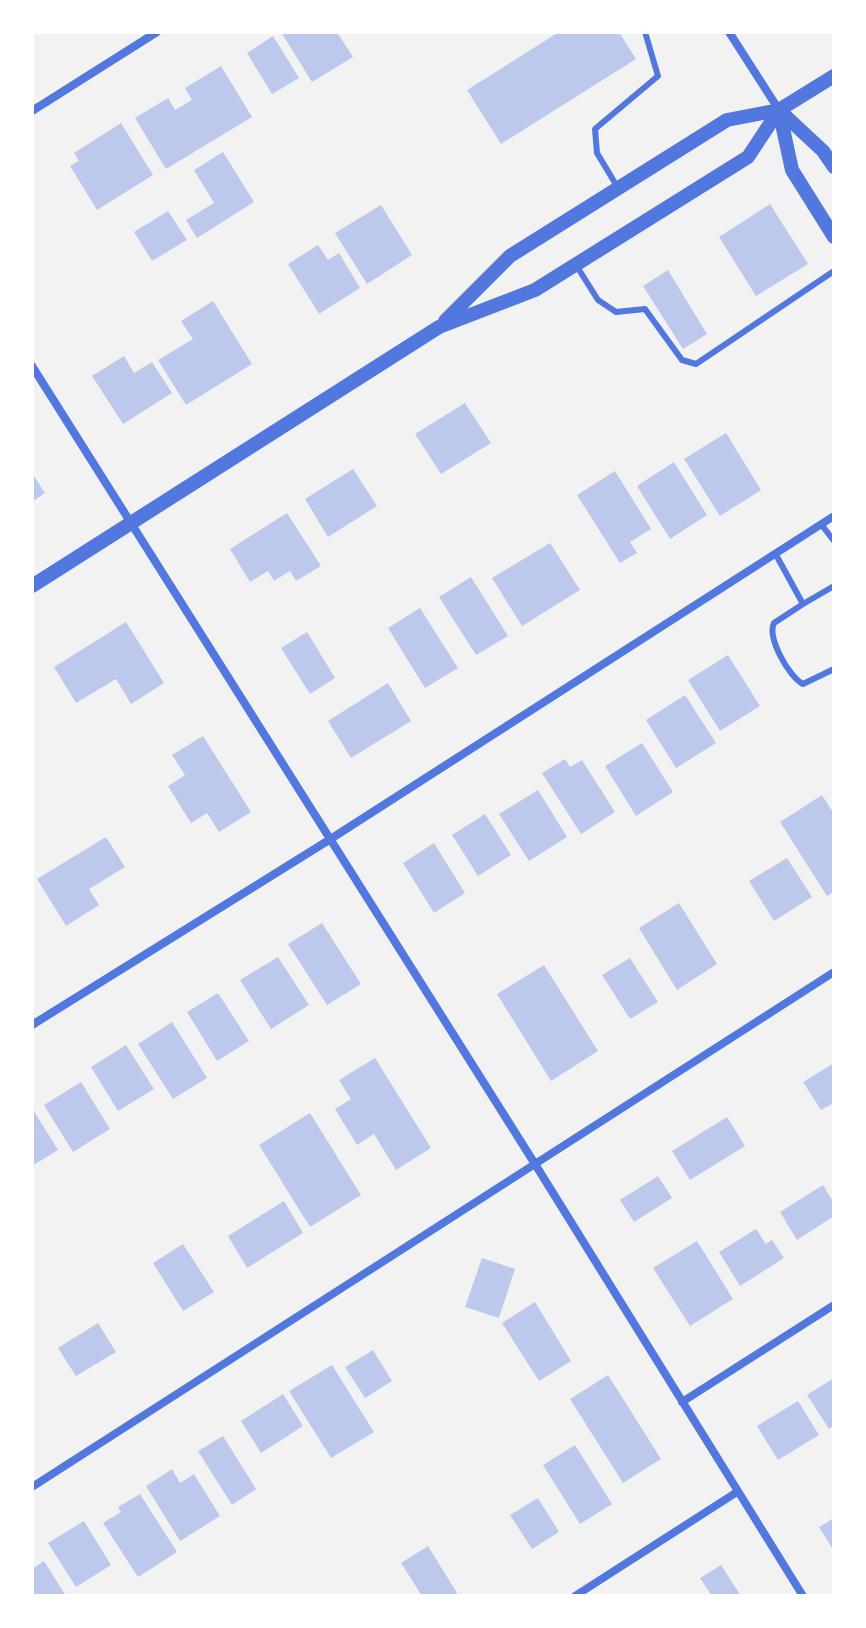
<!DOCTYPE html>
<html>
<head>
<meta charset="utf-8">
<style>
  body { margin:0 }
  #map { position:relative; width:866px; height:1628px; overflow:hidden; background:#f2f2f2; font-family:"Public Sans",sans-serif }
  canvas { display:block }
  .frame { position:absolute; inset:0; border:34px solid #fff; pointer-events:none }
</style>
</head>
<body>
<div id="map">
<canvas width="866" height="1628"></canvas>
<div class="frame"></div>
</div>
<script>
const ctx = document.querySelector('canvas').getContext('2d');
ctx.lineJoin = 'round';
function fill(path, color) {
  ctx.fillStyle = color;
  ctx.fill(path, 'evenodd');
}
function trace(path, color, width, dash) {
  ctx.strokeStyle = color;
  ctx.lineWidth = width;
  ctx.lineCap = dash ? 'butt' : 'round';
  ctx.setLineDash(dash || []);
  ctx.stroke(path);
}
const building = new Path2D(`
  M281,32h56l16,25 -41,25z
  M559,32h60l17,27 -135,85 -34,-54z
  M273,36l26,42 -27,16 -25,-41z
  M221,66l31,51 -86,52 -31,-51 33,-20 7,12 17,-10 -7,-12z
  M121,123l32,52 -56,35 -27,-44 9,-5 -5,-8z
  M223,152l31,50 -57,36 -11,-18 28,-17 -20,-33z
  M770,204l38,60 -52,32 -37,-59z
  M381,205l31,50 -45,29 -32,-51z
  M168,211l19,29 -35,21 -18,-29z
  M318,245l10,15 11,-7 21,35 -41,26 -31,-50z
  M668,270l39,64 -24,15 -40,-63z
  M213,301l39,63 -66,41 -28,-45 35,-21 -12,-18z
  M124,356l10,17 18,-11 20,31 -49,31 -31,-48z
  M465,403l26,40 -50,31 -26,-40z
  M726,433l35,57 -41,26 -36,-57z
  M674,462l33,53 -37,24 -33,-53z
  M353,469l24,37 -49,31 -23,-38z
  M615,471l36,58 -21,13 7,11 -17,10 -43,-68z
  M32,473l13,20 -13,9z
  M287,513l34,53 -25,15 -6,-10 -16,10 -6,-10 -18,11 -20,-33z
  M550,543l30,47 -58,36 -30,-48z
  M471,577l37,59 -32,19 -37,-58z
  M420,608l38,60 -33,20 -37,-60z
  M126,622l38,61 -33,21 -15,-25 -40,24 -22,-36z
  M307,632l28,46 -25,16 -29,-46z
  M728,655l32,51 -40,25 -32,-51z
  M388,683l23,38 -60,37 -23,-37z
  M685,695l31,48 -40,25 -30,-48z
  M203,736l48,76 -32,20 -12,-19 -16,10 -23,-37 17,-11 -13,-20z
  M642,743l31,49 -37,24 -31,-50z
  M565,759l5,8 12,-7 33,52 -34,22 -39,-61z
  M538,790l29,47 -38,24 -30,-47z
  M822,795l12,19v78l-7,4 -47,-74z
  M485,814l26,41 -33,21 -26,-41z
  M106,837l19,30 -36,22 10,16 -33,21 -29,-47z
  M434,843l31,50 -31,20 -31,-50z
  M787,858l25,39 -38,24 -25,-40z
  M679,903l38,61 -40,26 -38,-62z
  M322,923l39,61 -34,21 -39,-61z
  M278,957l31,48 -38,24 -31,-49z
  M630,958l28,44 -28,17 -28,-44z
  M544,965l54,86 -47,30 -54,-87z
  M218,993l31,48 -32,20 -30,-49z
  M172,1022l35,56 -34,21 -35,-55z
  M126,1045l28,44 -36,22 -27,-44z
  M375,1058l56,90 -35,22 -22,-36 -17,11 -22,-36 16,-10 -12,-19z
  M834,1063v40l-13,7 -18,-28z
  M81,1082l29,47 -37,23 -29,-47z
  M32,1108l26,42 -26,16z
  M310,1113l51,82 -51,32 -51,-82z
  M727,1117l18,29 -55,34 -18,-29z
  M658,1176l14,22 -38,24 -14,-22z
  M823,1185l11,18v13l-37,24 -17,-28z
  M284,1201l19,32 -56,35 -19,-32z
  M756,1229l10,15 6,-4 12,18 -44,28 -21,-34z
  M697,1241l36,58 -43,27 -37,-58z
  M183,1244l31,48 -31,19 -30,-48z
  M482,1258l33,11 -16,49 -34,-11z
  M535,1302l36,59 -32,20 -37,-58z
  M98,1323l18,29 -40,24 -18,-28z
  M373,1350l19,31 -27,17 -20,-31z
  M332,1365l42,67 -43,26 -42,-67z
  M608,1375l53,84 -38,24 -53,-84z
  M834,1378v48l-5,3 -22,-34z
  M283,1394l20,32 -42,27 -20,-32z
  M798,1401l21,34 -41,25 -21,-34z
  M223,1436l33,53 -24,16 -34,-54z
  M575,1445l37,59 -32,20 -37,-59z
  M172,1469l8,14 14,-9 26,42 -40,25 -34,-55z
  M140,1494l37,58 -39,25 -35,-54 18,-11 -3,-5z
  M538,1498l21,34 -27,17 -22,-34z
  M834,1518v33l-15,-24z
  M84,1521l27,44 -35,22 -28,-44z
  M428,1546l29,47 -6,3h-29l-21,-33z
  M44,1561l22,35h-34v-27z
  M721,1565l20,31h-29l-12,-18z`);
const service = new Path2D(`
  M618,188l-21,-35 -2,-24 63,-53 -13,-44
  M576,265l22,35 18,12 29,-3 37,51 14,4 138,-93
  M821,524l13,17
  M775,553l28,51 31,-18
  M803,604l-29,19c-7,15 15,54 29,61l31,-15`);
const minor = new Path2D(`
  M729,32l50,78
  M32,111l125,-79
  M32,366l503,798 268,432
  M32,1025l297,-185 505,-324
  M682,1402l152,-97
  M32,1487l802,-515
  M575,1596l162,-104`);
const tertiary = new Path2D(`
  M779,110l13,60 42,67
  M779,110l44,41 11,16
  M445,321l65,-65 217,-136 52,-10 55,-34
  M32,586l407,-259 96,-37 213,-133 31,-47`);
fill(building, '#bdc9ec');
trace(service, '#5277de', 6);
trace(minor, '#5277de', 8);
trace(tertiary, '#5277de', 14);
</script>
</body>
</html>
